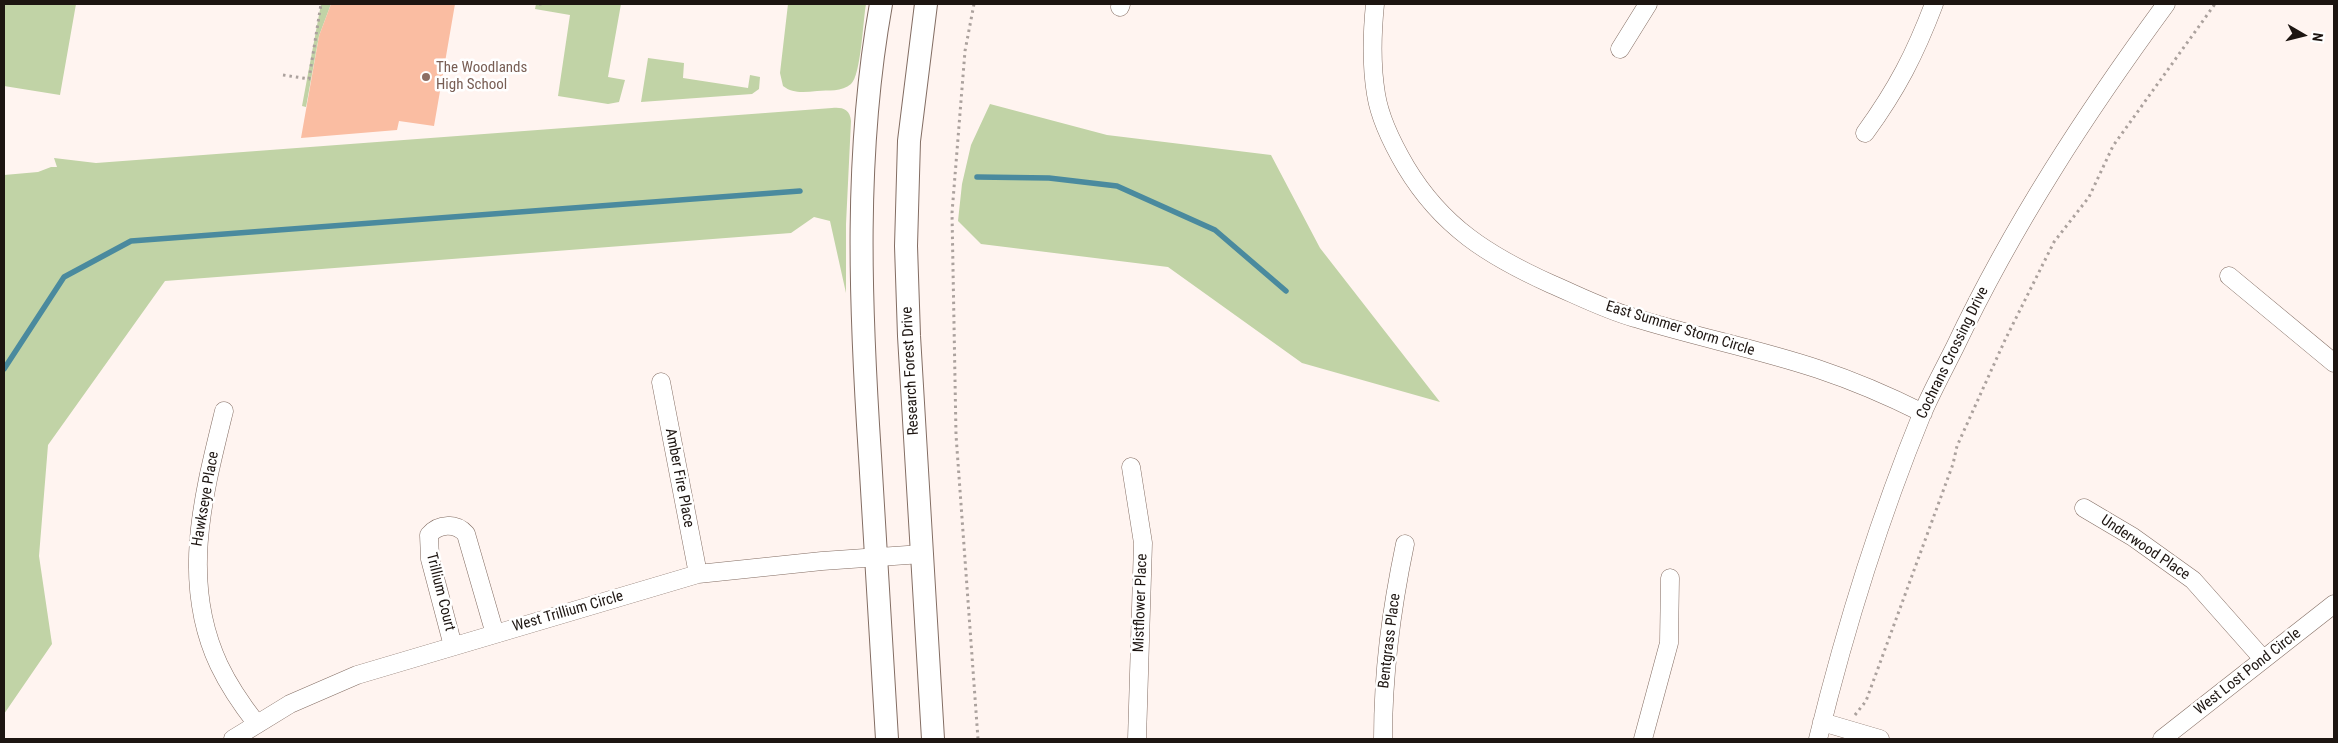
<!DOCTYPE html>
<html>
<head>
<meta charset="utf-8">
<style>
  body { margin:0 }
  #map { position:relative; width:2338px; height:743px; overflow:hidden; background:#fff4f0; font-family:"Roboto Condensed",sans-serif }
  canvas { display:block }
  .frame { position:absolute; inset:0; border:5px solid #1d1511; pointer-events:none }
  .north { position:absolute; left:2278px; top:10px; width:50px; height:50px; -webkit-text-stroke:4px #fff; paint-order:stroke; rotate:98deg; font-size:14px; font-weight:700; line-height:20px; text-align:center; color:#1d1511 }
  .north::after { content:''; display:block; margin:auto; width:18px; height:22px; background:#1d1511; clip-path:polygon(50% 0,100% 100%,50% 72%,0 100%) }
</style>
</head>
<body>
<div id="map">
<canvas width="2338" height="743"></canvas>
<div class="frame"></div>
<div class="north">N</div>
</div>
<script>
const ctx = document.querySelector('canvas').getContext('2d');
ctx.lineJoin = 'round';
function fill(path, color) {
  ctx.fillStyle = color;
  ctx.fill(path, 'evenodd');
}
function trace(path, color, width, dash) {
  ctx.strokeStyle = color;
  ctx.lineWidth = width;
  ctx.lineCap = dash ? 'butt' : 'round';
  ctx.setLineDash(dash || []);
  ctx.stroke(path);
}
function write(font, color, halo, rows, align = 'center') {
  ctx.font = font + ' "Roboto Condensed",sans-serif';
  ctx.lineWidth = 5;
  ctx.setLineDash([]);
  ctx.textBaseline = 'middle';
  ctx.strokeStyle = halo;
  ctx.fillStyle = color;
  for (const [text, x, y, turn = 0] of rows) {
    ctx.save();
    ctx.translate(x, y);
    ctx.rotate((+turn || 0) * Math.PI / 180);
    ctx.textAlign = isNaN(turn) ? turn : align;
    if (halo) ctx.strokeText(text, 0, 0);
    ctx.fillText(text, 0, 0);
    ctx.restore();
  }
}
const green = new Path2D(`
  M4,4h72l-16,91 -56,-9z
  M321,4h10l-12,32 -13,71 -4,-1z
  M536,4h85l-13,73 17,3 -6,22 -11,2 -50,-8 12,-81 -35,-6z
  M788,4h78c-3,16 -5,71 -15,80 -9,8 -23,6 -34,7 -12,1 -24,3 -34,-5l-3,-13z
  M648,58l36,5 -1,15 65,10 2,-13 10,2 -1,12 -7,5 -111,8z
  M990,104l117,31 164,20 49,93 120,154 -138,-39 -134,-96 -187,-23 -23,-23 4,-37 9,-39z
  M832,108c10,-1 18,1 19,13l-5,103v69l-16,-72 -16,-4 -23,16 -626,48 -117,164 -9,111 13,88 -48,70v-539l34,-3 13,-5h6l-3,-9 42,5z`);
const stream = new Path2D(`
  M977,177l72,1 68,8 98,44 71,61
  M4,369l60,-92 67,-36 669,-50`);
const building = new Path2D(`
  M331,4h124l-21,122 -35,-5 -2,9 -96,8 18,-102z`);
const path = new Path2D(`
  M539,4h6
  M974,4l-9,47 -13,162 4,222 22,304
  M283,75l26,4 12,-75
  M1855,715l11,-14 87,-237 4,-18 48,-106 49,-98 35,-45 24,-51 102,-142`);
const minor = new Path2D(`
  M1375,4c-3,30 -4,60 1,90 4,26 17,51 30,73 36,60 83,89 145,117 28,12 55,26 84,34 61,19 123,31 183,51 36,12 71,27 105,44
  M1120,7l1,-3
  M1620,49l28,-45
  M1865,133c32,-44 50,-79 69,-129
  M2229,276l105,87
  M661,382l37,192
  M224,411c-21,85 -44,171 -5,254 10,21 23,40 37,58
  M1131,467l12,76 -6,196
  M2084,508l49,29 60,43 70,79
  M453,646l-23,-87 -1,-24c10,-12 27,-12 37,-1l29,100
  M1822,722l58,17
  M233,739l57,-35 67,-29 341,-101 124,-13 100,-7
  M1383,739c0,-68 8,-128 22,-195
  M1643,739l26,-96 1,-65
  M1818,739c27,-110 61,-220 104,-325 10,-23 22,-45 33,-67 58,-122 131,-234 211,-343
  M2162,739l172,-135`);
const major = new Path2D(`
  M881,4c-27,150 -21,301 -11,452 5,95 11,189 17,283
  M926,4l-17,137 -3,105 3,90 24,403`);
const markers = [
  [426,77,5,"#8d6e63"]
];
const educationNames = [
  ["The Woodlands",436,68],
  ["High School",436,85]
];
const streetNames = [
  ["East Summer Storm Circle",1680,329,17],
  ["Cochrans Crossing Drive",1953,353,-64],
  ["Research Forest Drive",911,371,-93],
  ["Amber Fire Place",679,478,79],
  ["Hawkseye Place",206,499,-80],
  ["Underwood Place",2145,548,34],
  ["Trillium Court",440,592,76],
  ["Mistflower Place",1141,603,-88],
  ["West Trillium Circle",568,612,-16],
  ["Bentgrass Place",1390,641,-83],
  ["West Lost Pond Circle",2248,672,-38]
];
fill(green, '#c1d3a6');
trace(stream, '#4a8a9e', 5.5);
fill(building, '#fabda2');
trace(minor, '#836d63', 19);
trace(major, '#836d63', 24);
trace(path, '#aba19d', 3, [2.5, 4]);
trace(minor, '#fff', 18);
trace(major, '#fff', 22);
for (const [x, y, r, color] of markers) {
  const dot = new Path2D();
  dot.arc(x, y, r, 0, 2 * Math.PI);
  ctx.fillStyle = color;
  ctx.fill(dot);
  trace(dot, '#fff', 2);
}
write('15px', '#785e54', '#fff', educationNames, 'left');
write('15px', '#1d1511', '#fff', streetNames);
</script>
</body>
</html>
